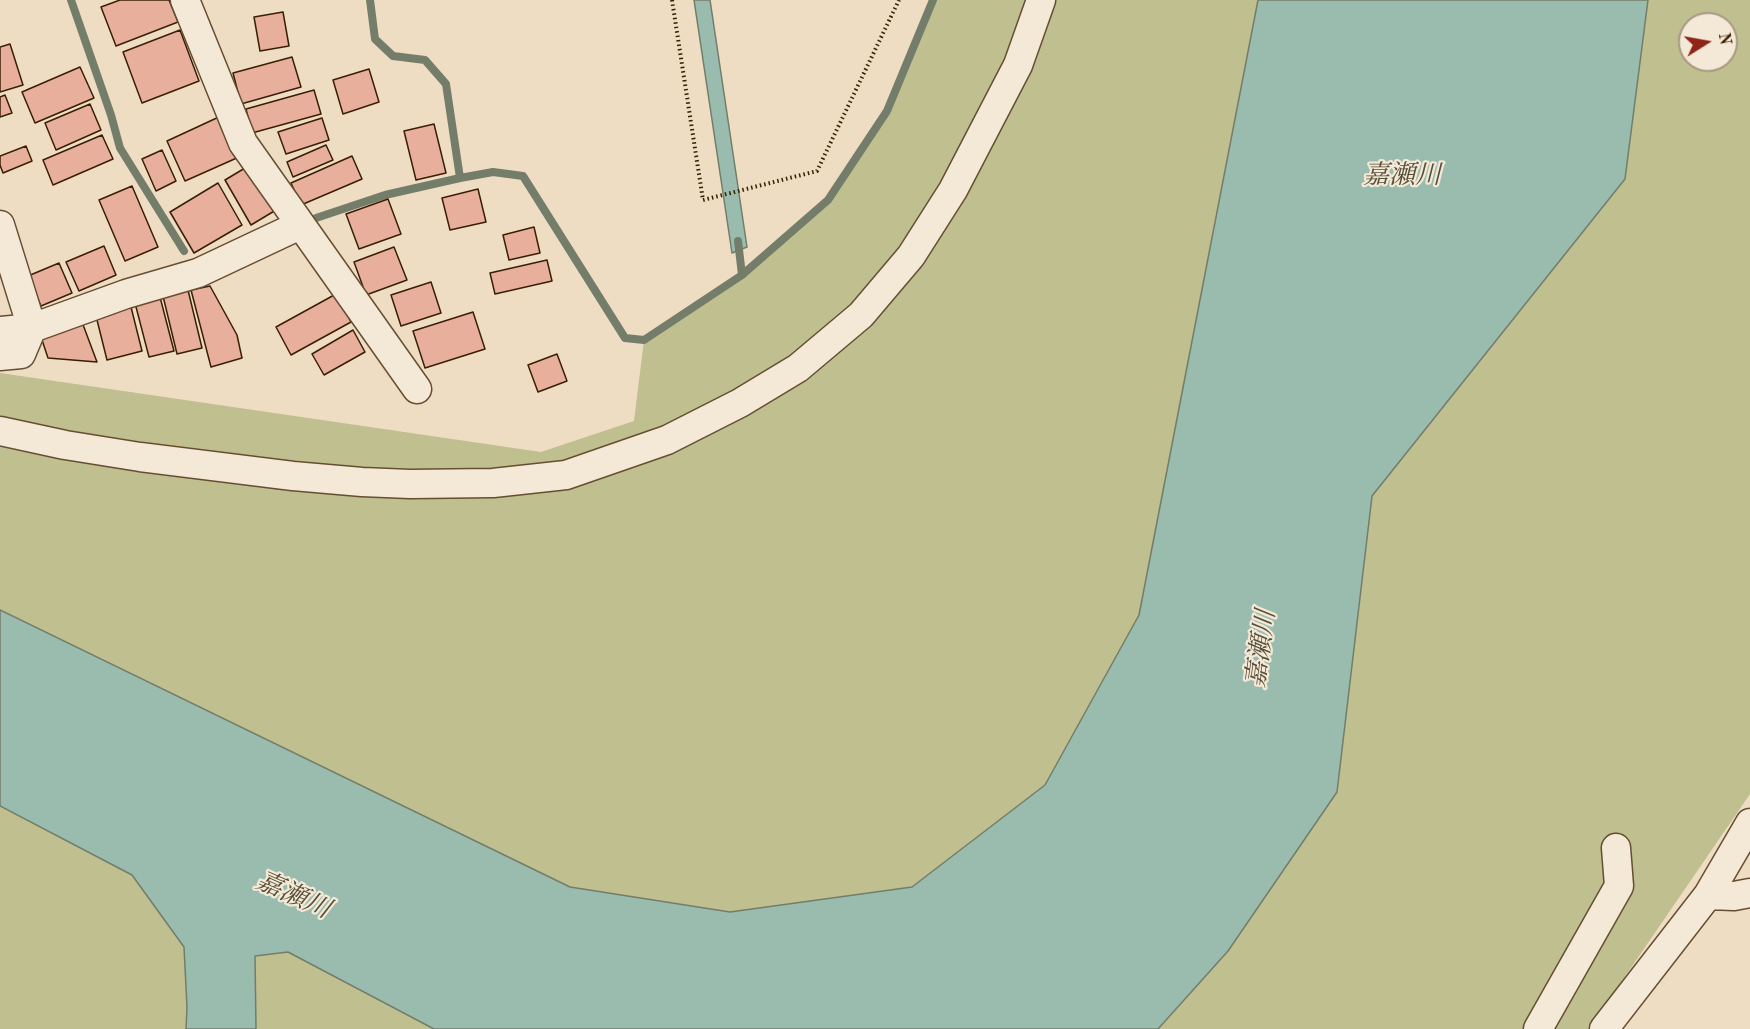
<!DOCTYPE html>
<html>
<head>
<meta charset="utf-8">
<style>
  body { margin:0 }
  #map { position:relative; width:1750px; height:1029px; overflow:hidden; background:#eeddc2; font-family:"Old Standard TT",serif }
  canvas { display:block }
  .north { position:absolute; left:1678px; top:12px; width:60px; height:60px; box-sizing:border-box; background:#f4e9d7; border:2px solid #a99882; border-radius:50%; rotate:79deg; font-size:16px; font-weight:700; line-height:24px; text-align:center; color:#391f03 }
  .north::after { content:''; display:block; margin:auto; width:21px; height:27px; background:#8f2418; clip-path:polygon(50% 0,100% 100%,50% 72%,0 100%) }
</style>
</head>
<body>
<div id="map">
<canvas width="1750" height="1029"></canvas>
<div class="north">N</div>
</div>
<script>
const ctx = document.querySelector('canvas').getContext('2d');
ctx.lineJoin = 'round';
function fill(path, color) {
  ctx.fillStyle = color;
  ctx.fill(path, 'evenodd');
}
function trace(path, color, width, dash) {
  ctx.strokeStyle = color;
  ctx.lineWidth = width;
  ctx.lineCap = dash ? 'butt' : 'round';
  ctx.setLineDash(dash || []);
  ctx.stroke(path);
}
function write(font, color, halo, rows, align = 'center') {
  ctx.font = font + ' "Old Standard TT","Noto Serif JP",serif';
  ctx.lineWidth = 4.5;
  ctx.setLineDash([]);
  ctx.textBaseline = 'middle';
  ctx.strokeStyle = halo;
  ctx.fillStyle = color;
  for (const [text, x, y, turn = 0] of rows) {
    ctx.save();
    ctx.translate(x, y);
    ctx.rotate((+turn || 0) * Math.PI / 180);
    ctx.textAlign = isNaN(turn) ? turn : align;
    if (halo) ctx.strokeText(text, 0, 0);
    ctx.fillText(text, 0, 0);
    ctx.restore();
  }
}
const green = new Path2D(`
  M933,0h325l-27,300 -152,559 -461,85 -618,-285v-286l541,79 93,-31 10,-81 98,-65 86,-75 59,-89z
  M1386,0h364v794l-161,235h-431l70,-78zM1690,24h36v36h-36z
  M0,806l132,69 49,35 19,119h-200z
  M247,938l41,14 146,77h-209z`);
const water = new Path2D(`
  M694,0h16l37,247 -15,6z
  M1258,0h390l-23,179 -253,317 -35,296 -109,159 -70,78h-724l-146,-77 -33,4 1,73h-70l1,-22 -3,-60 -52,-72 -132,-69v-196l570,277 160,25 182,-25 133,-102 94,-170z`);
const stream = new Path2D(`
  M71,0l40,115 9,33 64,103
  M370,0l5,39 18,17 32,4 21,24 14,94
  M316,218l69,-23 75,-17 33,-6 30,4 102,162 19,2 98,-65 86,-75 59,-89 46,-111
  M738,241l4,34`);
const building = new Path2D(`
  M120,0h49l9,22 -62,24 -15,-39z
  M283,12l6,34 -29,5 -6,-34z
  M180,30l19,51 -57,22 -19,-51z
  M10,44l13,41 -23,7v-45z
  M292,57l9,30 -60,17 -8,-31z
  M80,67l14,31 -59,25 -13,-31z
  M369,69l10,33 -36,12 -10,-34z
  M314,90l7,24 -69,19 -6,-24z
  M5,95l7,18 -12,4v-20z
  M90,104l11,26 -45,20 -11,-27z
  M221,116l18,41 -54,24 -18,-40z
  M322,118l7,22 -43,14 -8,-22z
  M434,124l12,49 -30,7 -12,-49z
  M102,135l11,24 -60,26 -10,-25z
  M326,145l7,15 -40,17 -6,-15z
  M26,146l6,15 -29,12 -3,-8v-9z
  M162,150l14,31 -20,10 -14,-32z
  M352,156l10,23 -61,26 -10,-22z
  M250,165l26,45 -25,15 -26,-45z
  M218,183l24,42 -48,28 -24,-41z
  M132,186l26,61 -33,14 -26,-61z
  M478,189l8,33 -36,8 -8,-32z
  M388,199l13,35 -42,15 -13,-35z
  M534,227l6,26 -31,7 -6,-25z
  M104,246l12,29 -37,16 -13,-29z
  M394,247l13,33 -41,15 -12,-33z
  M547,260l5,21 -57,13 -5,-21z
  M59,263l13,30 -31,13 -13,-30z
  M431,282l10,31 -40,13 -10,-31z
  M210,286l27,49 5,23 -31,9 -20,-77z
  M188,290l14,58 -25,6 -14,-58z
  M336,294l15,28 -60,33 -15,-28z
  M160,297l14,54 -25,6 -14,-54z
  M131,307l11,44 -35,9 -11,-44z
  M473,312l12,37 -60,19 -12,-37z
  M82,322l15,40 -49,-4 -7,-21z
  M353,330l12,22 -41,23 -12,-21z
  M557,354l10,27 -29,11 -10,-27z`);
const path = new Path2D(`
  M672,0l31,200 114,-29 82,-171`);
const minor = new Path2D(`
  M185,0l58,143 174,246
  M0,225l32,103 -32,3
  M0,356l21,-2 11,-26 94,-34 72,-21 102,-48
  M0,431l65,14 75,12 153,19 69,6 48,2 83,-1 73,-8 101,-35 73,-37 58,-35 63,-53 50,-59 42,-66 65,-125 23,-65
  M1708,895l42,-72
  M1538,1029l81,-143 -3,-38
  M1604,1029l104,-134 26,1 16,-3`);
const waterNames = [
  ["嘉瀬川",1402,176],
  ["嘉瀬川",1262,649,-82],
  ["嘉瀬川",293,896,24]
];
fill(green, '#bfbf8f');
fill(water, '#9abcaf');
trace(water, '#737d6a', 1.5);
trace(stream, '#737d6a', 8);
fill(building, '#e8af9c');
trace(building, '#391f03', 1.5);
trace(minor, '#664e33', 31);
trace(path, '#391f03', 4, [1.5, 3]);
trace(minor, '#f4e9d7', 28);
write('italic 26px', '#564e37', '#f4e9d7', waterNames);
</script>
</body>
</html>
